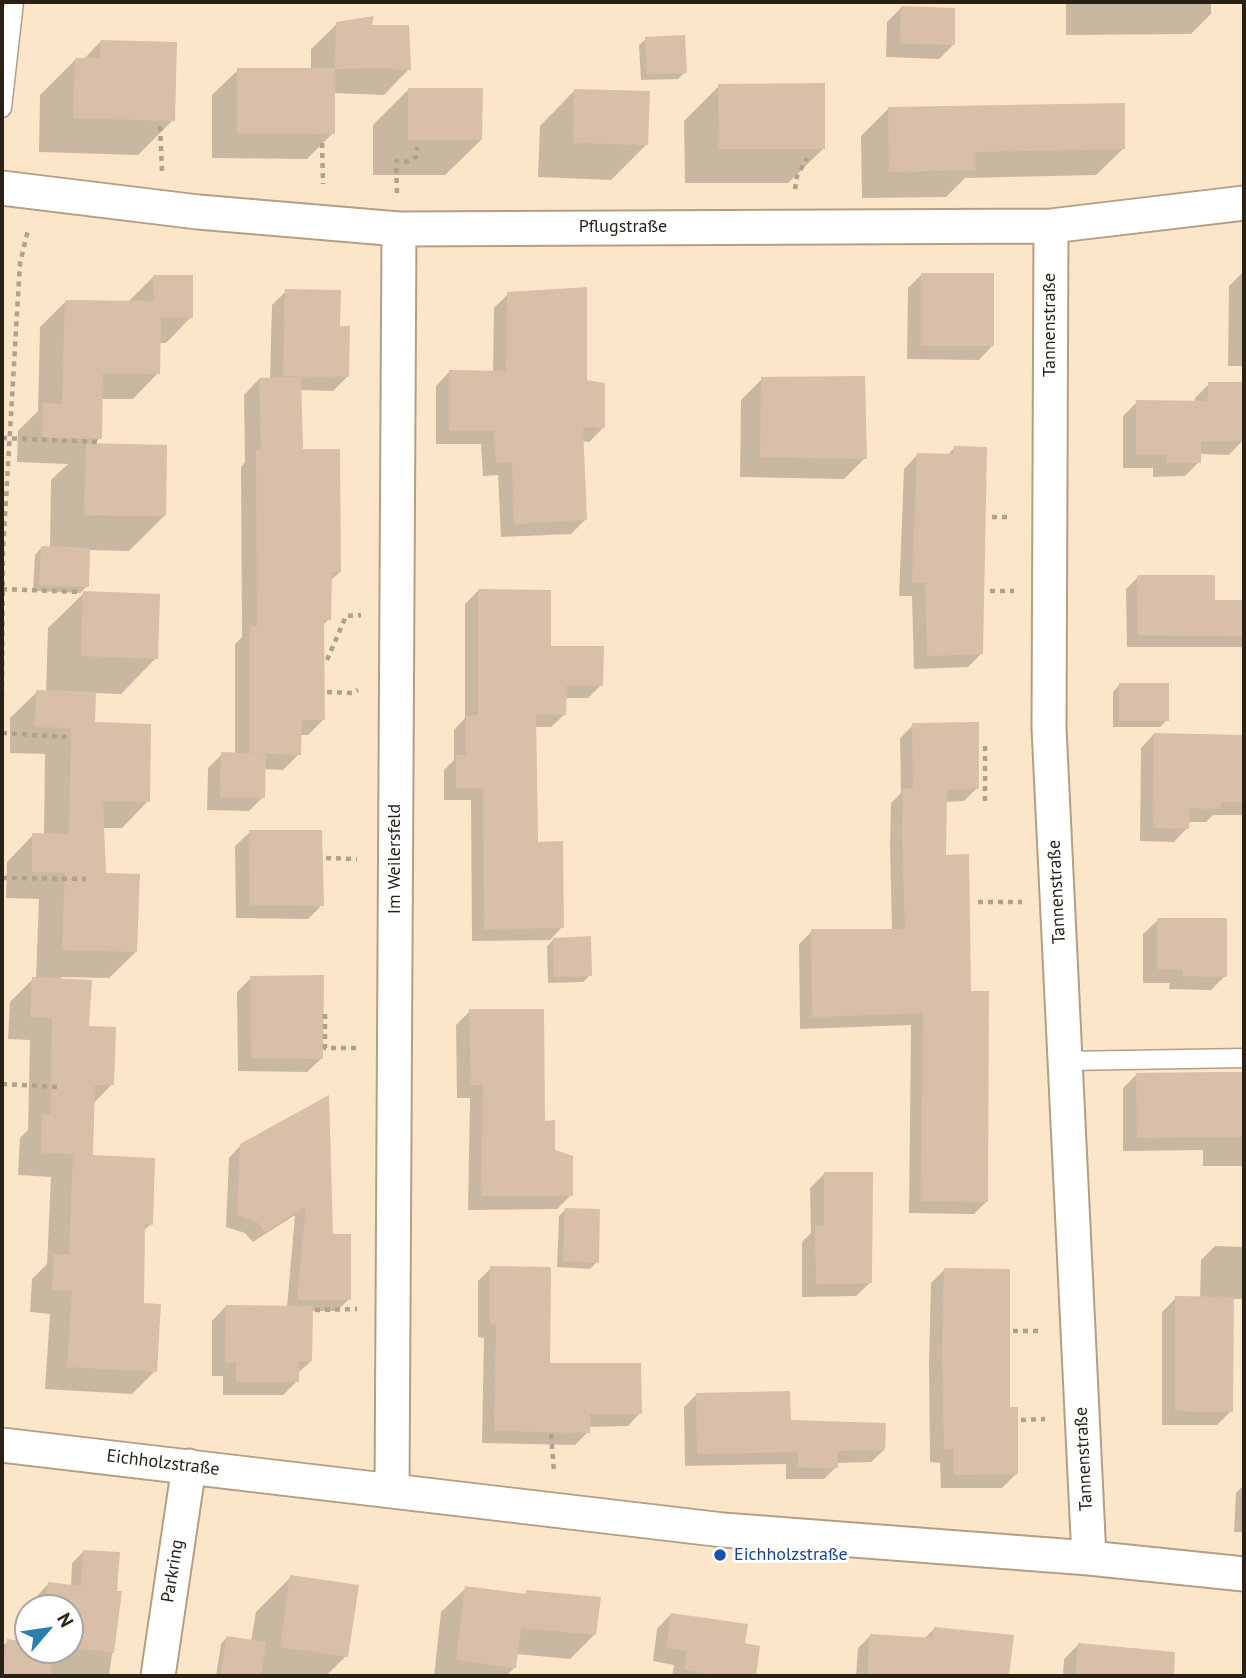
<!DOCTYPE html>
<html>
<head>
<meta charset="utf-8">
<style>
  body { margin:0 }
  #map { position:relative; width:1246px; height:1678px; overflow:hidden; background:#fce6ca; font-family:"PT Sans",sans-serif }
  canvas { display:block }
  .frame { position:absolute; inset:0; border:4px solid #292116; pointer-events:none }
  .north { position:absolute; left:14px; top:1594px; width:70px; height:70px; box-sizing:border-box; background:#fff; border:2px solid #a9a6a2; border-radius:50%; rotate:61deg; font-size:19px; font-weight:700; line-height:28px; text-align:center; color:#292116 }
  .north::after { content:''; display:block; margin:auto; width:24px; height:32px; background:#297fae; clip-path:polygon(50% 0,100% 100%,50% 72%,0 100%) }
</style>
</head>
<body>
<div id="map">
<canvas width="1246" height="1678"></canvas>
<div class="frame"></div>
<div class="north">N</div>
</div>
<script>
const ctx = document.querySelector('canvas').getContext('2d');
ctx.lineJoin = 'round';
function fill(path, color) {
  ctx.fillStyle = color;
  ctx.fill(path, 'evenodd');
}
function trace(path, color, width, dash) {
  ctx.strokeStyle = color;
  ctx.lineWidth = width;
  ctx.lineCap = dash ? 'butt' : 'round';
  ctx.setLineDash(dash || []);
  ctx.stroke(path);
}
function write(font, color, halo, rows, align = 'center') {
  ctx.font = font + ' "PT Sans",sans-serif';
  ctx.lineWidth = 6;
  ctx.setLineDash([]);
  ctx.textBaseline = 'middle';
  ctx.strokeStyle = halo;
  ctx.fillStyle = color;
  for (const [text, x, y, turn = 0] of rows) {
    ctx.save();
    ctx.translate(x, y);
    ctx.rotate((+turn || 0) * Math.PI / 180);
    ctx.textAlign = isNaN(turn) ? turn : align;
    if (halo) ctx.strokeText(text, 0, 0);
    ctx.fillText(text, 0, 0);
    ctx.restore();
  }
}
const shadow = new Path2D(`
  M1066,2h145v12l-20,20 -125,1z
  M901,8l52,37 -14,14 -53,-2 1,-35z
  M337,24l33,3 39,42 -25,26 -51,-2v40l-26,26 -95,-1v-63l26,-25 73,-1v-20z
  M646,39l39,33 -7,7 -37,1 -2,-35z
  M101,41l72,79 -35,35 -99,-3 1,-57 36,-36 7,1z
  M719,86l105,62 -36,35h-103l-1,-62z
  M408,90l73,50 -36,35h-72v-50z
  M575,90l72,54 -36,36 -73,-3 2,-51z
  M889,108l235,40 -28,27 -131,3 -19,19 -84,1 -1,-62z
  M1243,272l1,94h-16l1,-80z
  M922,274l71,71 -14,15 -72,-1 1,-71z
  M154,276l37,41 -25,26h-7l-1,30 -25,26h-32l-1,39 -7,7 71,71 -35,35 -41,-1 -1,36 -7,7 78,3 -2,62 -35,36 -27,-1 -1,31 55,77 -26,27h-20l2,47 32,77 -27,26 -48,-1v3l27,47 24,57 -19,20 -1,53 59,67 -8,7 -1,74 13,66 -23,23 -87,-5 5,-75 -20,-2 2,-33 15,-15 4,-87 -33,-2 2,-37 8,-8 2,-90 -22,-1 2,-37 23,-23h3l3,-80 -33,-1 1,-36 26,-27h11l1,-81 -35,-1v-35l27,-26h9l2,-64 36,-35 -51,-2 2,-36 6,-7 9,1 1,-69 17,-16 -51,-2 1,-31 20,-20 2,-84 26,-26 62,1z
  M286,291l53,37 8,49 -14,14 -34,-1 2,61 39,121 -10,9 -1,38 -7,7 2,93 -16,16h-8l-1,19 -16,16 -19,-1 -1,28 -14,14 -42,-1 1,-42 14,-14h13v-110l7,-7 -1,-170 4,-5 -1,-67 15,-16h11l2,-74z
  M508,294l78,87 17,47 -14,14 -8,-1 4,79 -14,14 -70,3 -3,-62 -15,1 -2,-32h-45v-58l14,-15 43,1 1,-64z
  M762,379l103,79 -21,21 -104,-2 1,-77z
  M1244,383l-1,57 -14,15 -30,-1v8l-14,14 -32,1v-9h-30v-52l14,-14h58v-4l14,-14z
  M954,448l28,205 -14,14 -54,2 -2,-73h-13l5,-127 13,-14 30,1z
  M1138,577l75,24 31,1v45h-117l-1,-58z
  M478,591l71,57 52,37 -13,13h-23v16l-14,13h-16l2,116 25,84 -12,13 40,-2v37l-7,7 -35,1 -1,-37 6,-6 -81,1 -1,-141h-27v-30l10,-10v-30l11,-12v-114z
  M1119,685l48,35 -7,7h-47v-35z
  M913,725l64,63 -13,13 -19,1 -1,55 25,135 18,209 -13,13 -65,-1 2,-188 -111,4 -1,-85 13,-13h80l-2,-86 1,-42 10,-10 -1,-55z
  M1154,734l90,2v79h-31l-7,7h-19v6l-13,14 -34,-1 1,-93z
  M250,832l72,73 -14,14 -72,-1 -1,-72z
  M1158,920l67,56 -14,14 -42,-1 1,-6h-27v-49z
  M251,978l71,80 -15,14 -69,-1 -1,-79z
  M470,1011l73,111 28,73 -14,14 -89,1 2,-112h-13l-1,-73z
  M1137,1074h107v92h-41v-16l-80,1v-63z
  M327,1097l4,139 18,63 -12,12h-26v50l-14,13v7l-14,14h-60v-19h-11v-55l14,-15 61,1 8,-92 -42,27 -8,-9 -19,-6 3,-69 12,-13z
  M824,1174l47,108 -15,14 -54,1v-55l9,-9 -1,-45z
  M565,1210l32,52 -7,7 -33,-2 2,-51z
  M1215,1246l29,1v52h-12l-1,112 -14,14h-55v-113l14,-14h24l1,-38z
  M491,1268l57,97 92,48 -12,13 -40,1v5l-13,13 -93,-2 2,-105 -6,-1v-56z
  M945,1269l64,140 7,65 -14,14h-61l-1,-25 -10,-1 -1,-98 2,-81z
  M696,1395l93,27 95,28 -13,12 -35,1v4l-12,12h-38v-15l-101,2 -1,-59z
  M1244,1485v47h-10l2,-39z
  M84,1551l31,41 5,1 -11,83h-107v-29l6,-6 20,2v7h42v-42h-35l2,-12 11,-12 23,3 1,-24z
  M291,1577l55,79 -20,20h-110l5,-32 6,-7 24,4 5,-29z
  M466,1588l58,7 3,-3 67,43 -24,24 -54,-5 -1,13 -9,9h-72l7,-64z
  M671,1614l72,31 15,2 -4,29h-82l2,-11 -21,-4 4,-32z
  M934,1629l78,8 -5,39h-151l2,-28 13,-13 53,4z
  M1078,1645l59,24 -1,7h-73l1,-17z`);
const building = new Path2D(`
  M901,6l54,2v37l-55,-2z
  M374,16l-2,9h37l2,45 -36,-2 -40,1v65l-98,-1v-65h98l1,-46z
  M685,35l2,38 -40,1 -2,-37z
  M101,40l76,2 -2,79 -102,-3 2,-60h25z
  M825,83v66h-106l-1,-65z
  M408,88h75l-1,52h-74z
  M574,89l76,2 -2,54 -75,-2z
  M1125,103v46l-150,3v18l-86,2 -1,-65z
  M921,273h73v73h-73z
  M153,275h40v43l-32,-1 -1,57 -57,-1 -1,66 -60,-2 1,-34 19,1 3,-104 89,1z
  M587,287v93l18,3v45l-22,-1 4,93 -73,4 -2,-62 -16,1 -2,-32h-45v-61l57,1 1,-79z
  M285,289l56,1 -1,36h10l-1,51 -66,-1z
  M865,376l2,83 -107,-2 1,-80z
  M301,377l2,72h37l1,123h-9l-1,48h-7l1,100h-23l-1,35 -51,-2v-127h7l-1,-176 5,-1 -2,-71z
  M1208,382h36v59h-43v22h-35v-8h-30v-55l72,1z
  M86,443l81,2 -1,71 -82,-1z
  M954,446l33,1 -4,207 -56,2 -2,-73h-13l5,-130 37,1z
  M41,546l49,2 -1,39 -50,-2z
  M1137,575h78v25h29v36l-106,-1z
  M478,589l73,1v56h53l-1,40 -36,-1 -1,30 -30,-1 2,128 25,-1 1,87 -80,1 -1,-141h-27v-33h10v-40h12z
  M83,591l77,3 -2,65 -77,-3z
  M1119,683h50v38h-50z
  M36,690l60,2 -1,30 56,2 -1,78 -47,-1 3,72 34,1 -3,78 -75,-2 3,-77 -33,-1v-39l37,1 2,-106 -36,-1z
  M979,722v67l-32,1 -1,65 23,-1 2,137h18l-1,211 -67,-1 2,-188 -111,4 -1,-88h94l-3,-98 1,-43 10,1 -1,-66z
  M1154,733l90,2v67h-23v7l-31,-1 -1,21 -36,-1z
  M221,752l45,2 -1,44 -45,-1z
  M249,830h73l2,76 -74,-1z
  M1157,918h70v59l-44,-1v-6l-26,-1z
  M591,936l1,40 -38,1 -1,-39z
  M324,975l-1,84 -72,-1 -1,-82z
  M32,977l60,3 -3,46 27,1 -2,58h-19l-2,70 62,3 -2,67 -8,-1 -1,79 17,1 -4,68 -90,-5 5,-76 -20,-1 2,-36 15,1 4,-101 -32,-1 1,-39h8l2,-96 -22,-1z
  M469,1009h75l1,112 10,-1v30l18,6v40h-92l2,-111h-12z
  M1217,1072h27v65l-107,1 -1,-65z
  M329,1095l4,139h18v66h-54l9,-94 -41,26 -8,-10 -20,-7 3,-71z
  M824,1172h49l-1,111 -56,1 -1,-58h9z
  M565,1208l35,1 -1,54 -36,-2z
  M490,1266l61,1 -1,96h91l1,51h-52v19l-96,-2 2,-106h-6z
  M944,1268l66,1v138h8v67l-64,1v-26h-10l-2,-101z
  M1175,1296l59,1 -1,115 -58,-1z
  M226,1305l87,1 -1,55h-13v21h-63v-19h-11z
  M790,1391l1,29 95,3 -1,27 -47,1v17l-40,-1v-15l-101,2 -1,-61z
  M83,1550l37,2 -3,39h5l-8,62 -44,-6v-39h-26l4,-26 33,4z
  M290,1575l69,10 -11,72 -68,-10z
  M465,1586l61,8v-4l75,7 -5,38 -75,-7 -5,40 -60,-8z
  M671,1613l77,11 -3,19 15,3 -4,30h-34l-38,-6 3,-19 -21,-3z
  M934,1627l80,8 -5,41h-142l3,-42 63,4z
  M227,1636l39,6 -5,34h-41z
  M7,1639l21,3v8h26l-4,26h-48z
  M1078,1643l97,9 -1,24h-99z`);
const path = new Path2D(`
  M160,126l2,45
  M322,143l1,41
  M795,189l2,-13 10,-18
  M397,193l-1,-32 11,1 9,-5 1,-10
  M2,438l99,4
  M992,517h20
  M2,589l79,3
  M990,591h24
  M327,660l19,-44 15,-1
  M327,692l25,1 6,-3
  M2,696l1,-146 17,-287 8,-33
  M2,733l64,4
  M985,801v-58
  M326,858l31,1
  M2,878l84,1
  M978,902h44
  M325,1014v34h33
  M2,1084l56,3
  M315,1310l42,-1
  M1013,1331h27
  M1021,1420l24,-1
  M551,1434l3,38`);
const service = new Path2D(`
  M2,108l12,-106
  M1065,1061l179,-3`);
const minor = new Path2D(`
  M2,188l196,24 201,17 652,-3 193,-23
  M1051,226l-2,502 40,830
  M2,1445l721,85 366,28 155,16
  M392,1490l7,-1261
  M158,1676l31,-210`);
const markers = [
  [720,1555,7,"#1a4fb4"]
];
const streetNames = [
  ["Pflugstraße",623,227],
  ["Tannenstraße",1050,325,-90],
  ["Im Weilersfeld",395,859,-90],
  ["Tannenstraße",1057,892,-93],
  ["Tannenstraße",1084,1459,-93],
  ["Eichholzstraße",163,1463,7],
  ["Parkring",173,1571,-81]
];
const transitNames = [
  ["Eichholzstraße",734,1555]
];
fill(shadow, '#0003');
fill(building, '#d9bea8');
trace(service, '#b49f85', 21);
trace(minor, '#b49f85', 37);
trace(path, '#b1a08a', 4.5, [5, 5]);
trace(service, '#fff', 18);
trace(minor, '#fff', 33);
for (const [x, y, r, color] of markers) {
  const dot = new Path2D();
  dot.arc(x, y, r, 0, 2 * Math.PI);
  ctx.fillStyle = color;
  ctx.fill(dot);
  trace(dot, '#fff', 2.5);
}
write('18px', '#292116', '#fff', streetNames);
write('18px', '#164399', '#fff', transitNames, 'left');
</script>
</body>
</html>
